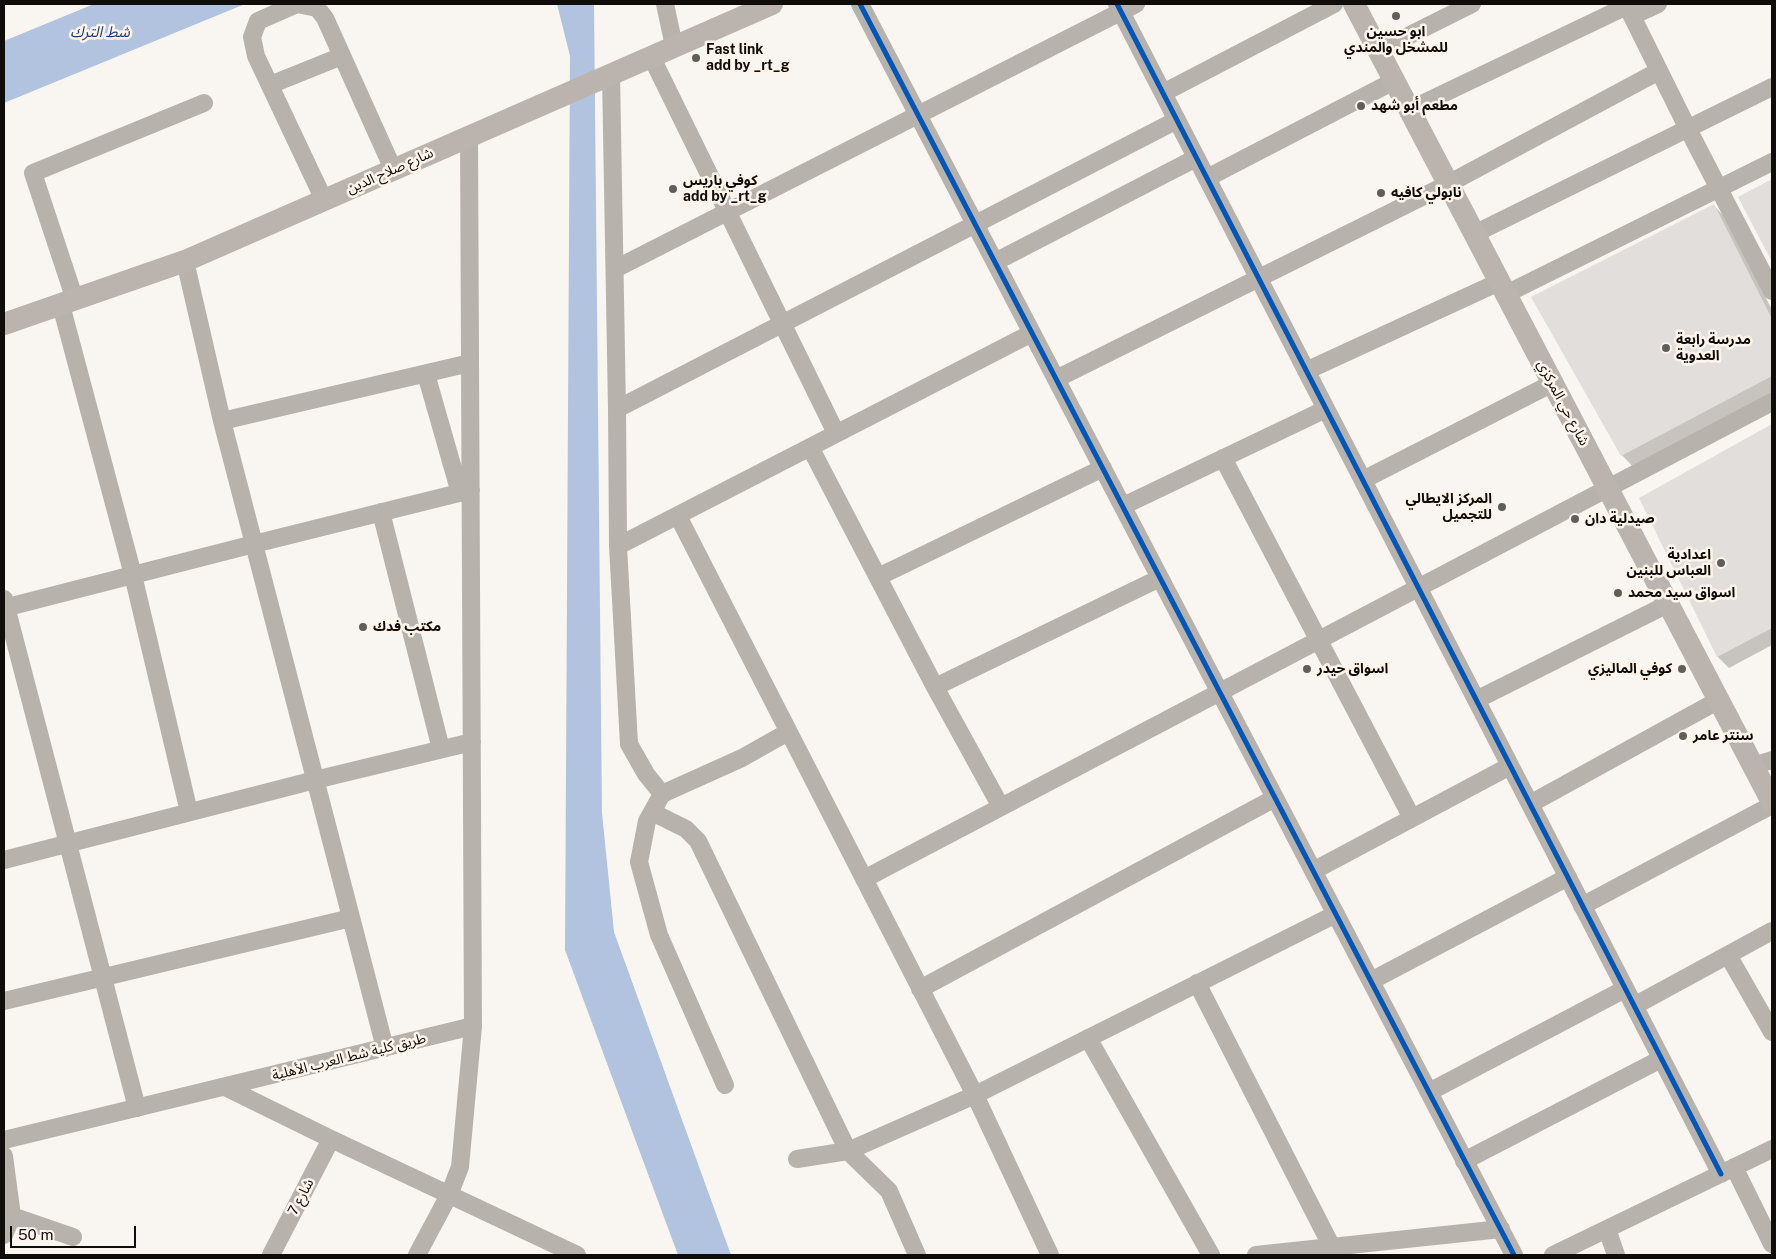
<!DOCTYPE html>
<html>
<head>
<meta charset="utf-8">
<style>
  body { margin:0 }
  #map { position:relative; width:1776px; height:1259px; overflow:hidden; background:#f9f5f0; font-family:"Public Sans",sans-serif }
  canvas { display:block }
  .frame { position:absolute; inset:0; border:5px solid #0f0c09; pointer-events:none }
  .scale { position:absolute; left:10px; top:1226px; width:126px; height:22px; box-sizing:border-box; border:2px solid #0f0c09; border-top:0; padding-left:6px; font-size:15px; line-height:18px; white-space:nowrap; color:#0f0c09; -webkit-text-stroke:4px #fdf5ec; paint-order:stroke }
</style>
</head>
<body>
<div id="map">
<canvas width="1776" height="1259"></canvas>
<div class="frame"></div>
<div class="scale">50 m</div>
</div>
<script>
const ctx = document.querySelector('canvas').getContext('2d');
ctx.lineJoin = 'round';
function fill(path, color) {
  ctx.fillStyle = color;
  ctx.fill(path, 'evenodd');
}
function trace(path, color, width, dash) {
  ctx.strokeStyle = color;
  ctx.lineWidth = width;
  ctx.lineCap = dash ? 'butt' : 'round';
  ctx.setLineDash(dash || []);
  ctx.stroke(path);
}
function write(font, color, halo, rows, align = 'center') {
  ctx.font = font + ' "Public Sans","Noto Sans Arabic",sans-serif';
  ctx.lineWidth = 5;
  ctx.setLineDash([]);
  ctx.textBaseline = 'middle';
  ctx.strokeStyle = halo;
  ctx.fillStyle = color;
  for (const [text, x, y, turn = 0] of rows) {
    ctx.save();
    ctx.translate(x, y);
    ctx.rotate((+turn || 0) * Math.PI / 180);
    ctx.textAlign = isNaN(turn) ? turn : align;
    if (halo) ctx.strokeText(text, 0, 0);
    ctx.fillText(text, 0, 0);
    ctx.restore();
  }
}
const water = new Path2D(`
  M94,4h151l-241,99v-62z
  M557,4h37l8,809 12,119 117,323h-53l-113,-305 5,-894z`);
const shadow = new Path2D(`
  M1772,180v79l-32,-62z
  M1713,205l12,12 47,93v83l-139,74 -11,-12z
  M1772,426v219l-43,23 -11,-11 -78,-158z`);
const building = new Path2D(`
  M1772,179v83l-34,-65z
  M1714,204l58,115v57l-151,80 -90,-159z
  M1772,424v204l-55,29 -78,-159z`);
const minor = new Path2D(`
  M665,4l9,42
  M860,4l654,1251
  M1117,4l604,1170
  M1626,4l62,125 84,162
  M1632,16l26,-12
  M1378,51l94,-47
  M651,56l185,377
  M611,74l6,335 1,137 11,198 17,30 16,20 -15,27 -8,41 20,73 66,150
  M270,85l72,-29
  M1163,93l171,-89
  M1409,110l218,-104
  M1207,178l187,-97
  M324,200l-68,-144 -4,-19 6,-16 39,-17 20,4 8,10 68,151
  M1474,234l298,-147
  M185,261l37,160 163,627
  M995,262l201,-104
  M615,269l521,-265
  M1506,294l266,-132
  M75,300l-42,-127 171,-70
  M61,305l72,270 56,237
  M1306,371l193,-89
  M426,374l34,119
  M1056,379l392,-195 211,-113
  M617,409l560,-289
  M222,421l248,-58
  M810,447l125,240 66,120
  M1223,458l189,360
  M1363,480l190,-97
  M1123,506l203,-97
  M381,512l60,237
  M678,516l297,579 75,160
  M618,546l414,-213
  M878,577l225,-109
  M4,599l133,509
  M4,608l250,-64 217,-54
  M935,687l225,-109
  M1476,700l192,-96
  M1753,766l19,-6
  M662,794l80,-36 46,-26
  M1530,804l189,-104
  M652,812l34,17 12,12 150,310 41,40 28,64
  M4,860l311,-80 157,-38
  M1313,871l197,-105
  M864,879l908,-477
  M1582,906l190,-101
  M1728,955l44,77
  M1371,981l197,-104
  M1197,983l139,272
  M920,989l355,-191
  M4,1001l347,-83
  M1634,1006l138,-75
  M1088,1038l123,217
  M225,1087l106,52 246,116
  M1429,1092l196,-103
  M4,1140l469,-114
  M4,1156l8,60 -8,19
  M797,1159l51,-8 127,-56 361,-181
  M1464,1161l197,-102
  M1734,1167l38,77
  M12,1216l61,21
  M1607,1229l9,26
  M271,1255l60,-116
  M417,1255l32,-60 11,-28 13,-141 -4,-890
  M1256,1255l245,-26
  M1553,1255l219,-106`);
const major = new Path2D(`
  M1354,4l418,798
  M4,324l181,-63 587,-257`);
const cycleway = new Path2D(`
  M860,4l654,1251
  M1117,4l604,1170`);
const markers = [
  [1396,16,5,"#615e5a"],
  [696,58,5,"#615e5a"],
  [1361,106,5,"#615e5a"],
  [673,189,5,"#615e5a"],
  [1381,193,5,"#615e5a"],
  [1666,348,5,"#615e5a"],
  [1502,507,5,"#615e5a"],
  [1575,519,5,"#615e5a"],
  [1721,563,5,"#615e5a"],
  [1618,593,5,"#615e5a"],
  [363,627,5,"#615e5a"],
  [1307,669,5,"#615e5a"],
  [1682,669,5,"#615e5a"],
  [1683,736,5,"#615e5a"]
];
const poiNames = [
  ["ابو حسين",1396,32,"center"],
  ["للمشخل والمندي",1396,48,"center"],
  ["Fast link",706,50],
  ["add by _rt_g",706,66],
  ["مطعم أبو شهد",1371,106],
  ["كوفي باريس",683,181],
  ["add by _rt_g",683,197],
  ["نابولي كافيه",1391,193],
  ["مدرسة رابعة",1676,340],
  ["العدوية",1676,356],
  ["المركز الايطالي",1492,499,"right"],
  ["للتجميل",1492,515,"right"],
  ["صيدلية دان",1585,519],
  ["اعدادية",1711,555,"right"],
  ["العباس للبنين",1711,571,"right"],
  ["اسواق سيد محمد",1628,593],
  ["مكتب فدك",373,627],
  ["اسواق حيدر",1317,669],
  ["كوفي الماليزي",1672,669,"right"],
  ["سنتر عامر",1693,736]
];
const streetNames = [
  ["شارع صلاح الدين",390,171,-24],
  ["شارع حي المركزي",1563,403,62],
  ["طريق كلية شط العرب الأهلية",349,1057,-14],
  ["شارع 7",301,1197,-62]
];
const waterNames = [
  ["شط الترك",100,32]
];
fill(water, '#b1c3de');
fill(shadow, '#0003');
fill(building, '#e2dedb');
trace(minor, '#b8b2ad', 18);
trace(major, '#bbb4ae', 22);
trace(cycleway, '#0057b8', 5);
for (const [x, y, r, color] of markers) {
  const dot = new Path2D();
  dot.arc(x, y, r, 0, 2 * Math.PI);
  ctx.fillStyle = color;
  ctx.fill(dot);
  trace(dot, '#fdf5ec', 2);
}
write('bold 14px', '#0f0c09', '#fdf5ec', poiNames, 'left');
write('14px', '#0f0c09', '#fdf5ec', streetNames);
write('italic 15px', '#1d3e72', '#fdf5ec', waterNames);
</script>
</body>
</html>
